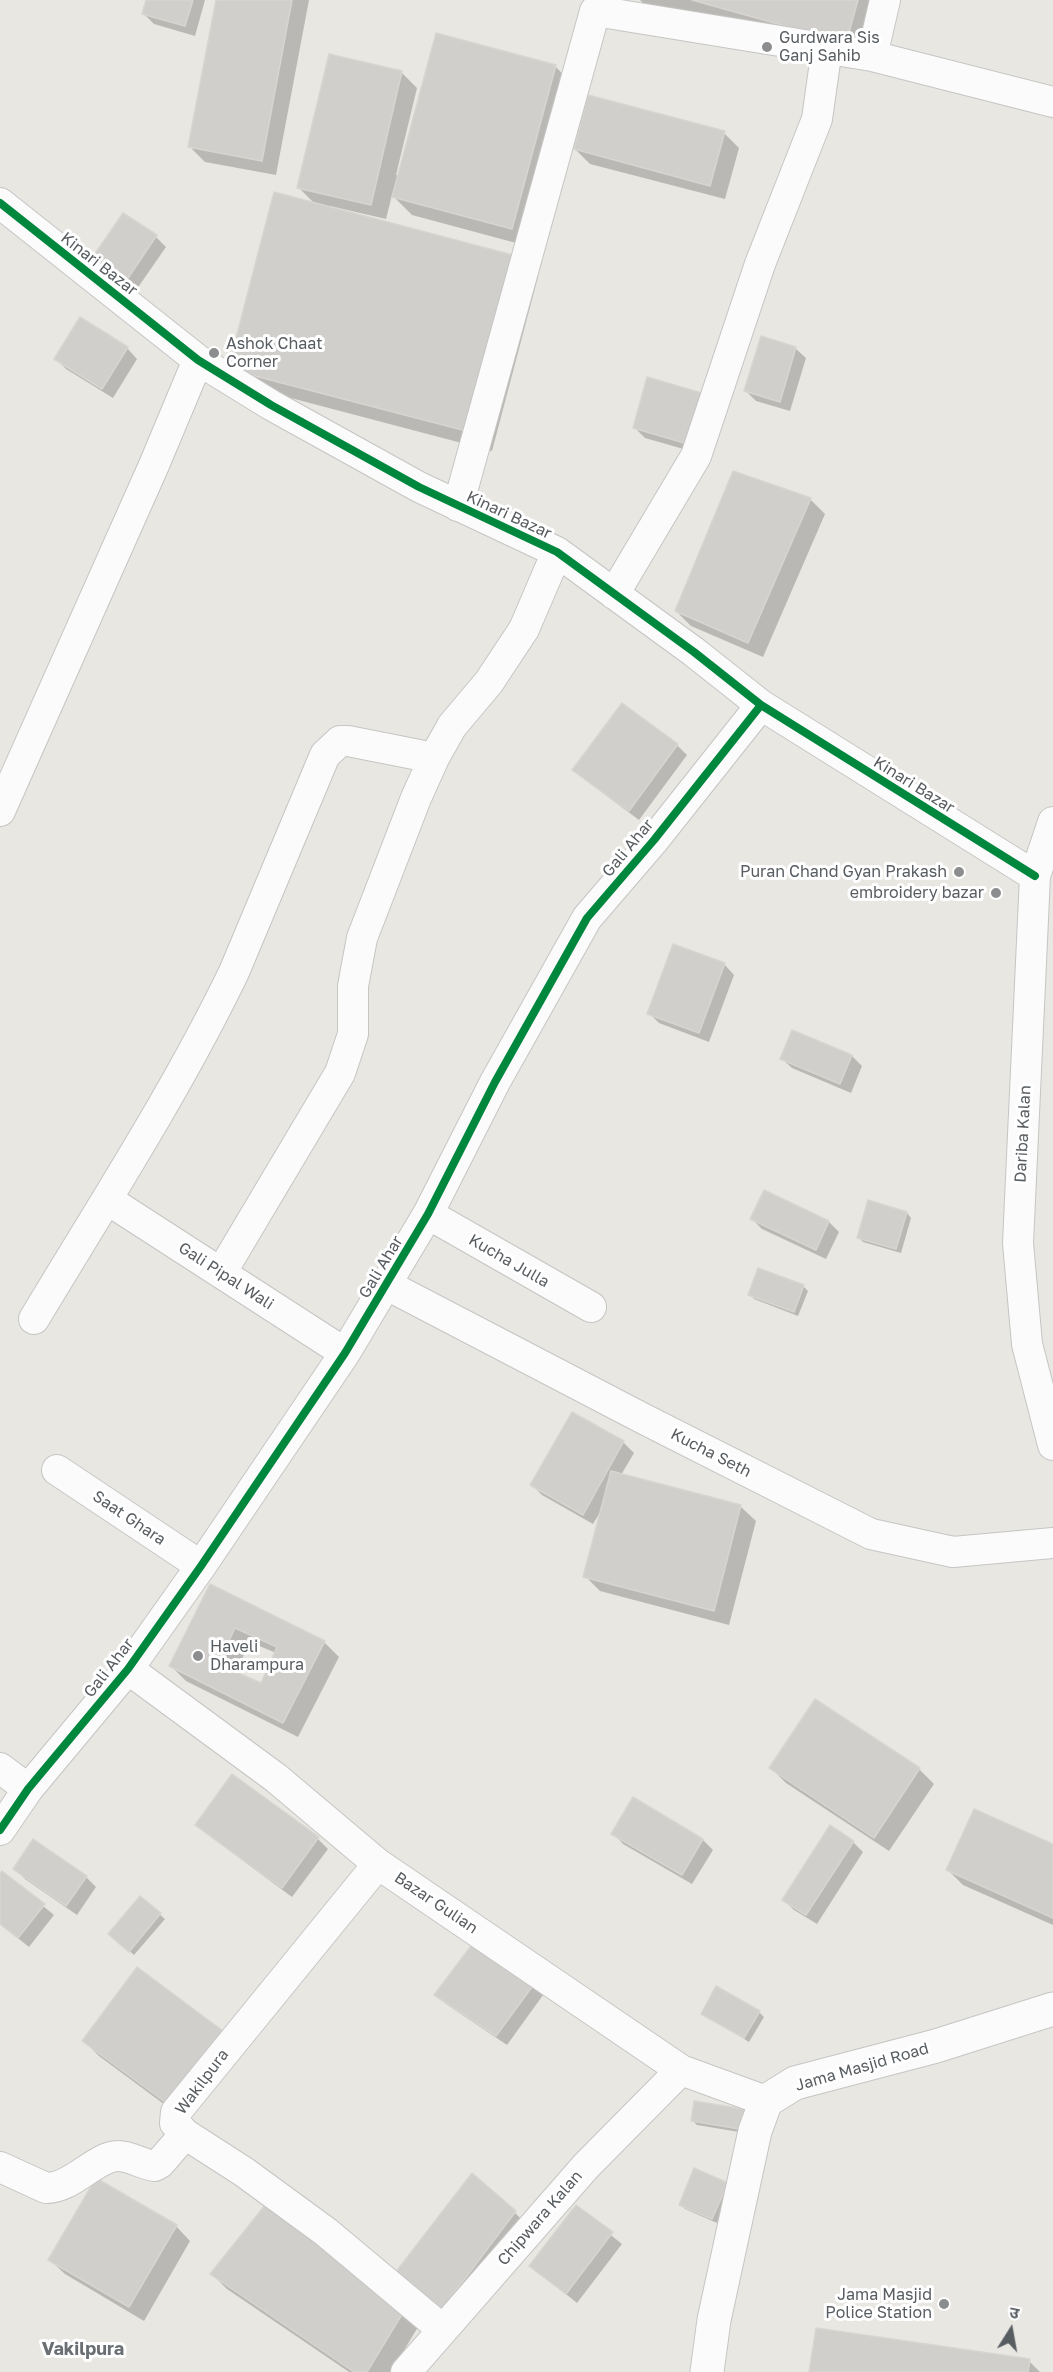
<!DOCTYPE html>
<html>
<head>
<meta charset="utf-8">
<style>
  body { margin:0 }
  #map { position:relative; width:1053px; height:2372px; overflow:hidden; background:#e9e7e2; font-family:"Golos Text","Noto Sans Devanagari",sans-serif }
  canvas { display:block }
  .north { position:absolute; left:981px; top:2300px; width:60px; height:60px; -webkit-text-stroke:4px #fff; paint-order:stroke; rotate:11deg; font-size:16px; font-weight:700; line-height:24px; text-align:center; color:#585d61 }
  .north::after { content:''; display:block; margin:auto; width:21px; height:27px; background:#585d61; clip-path:polygon(50% 0,100% 100%,50% 72%,0 100%) }
</style>
</head>
<body>
<div id="map">
<canvas width="1053" height="2372"></canvas>
<div class="north">उ</div>
</div>
<script>
const ctx = document.querySelector('canvas').getContext('2d');
ctx.lineJoin = 'round';
function fill(path, color) {
  ctx.fillStyle = color;
  ctx.fill(path, 'evenodd');
}
function trace(path, color, width, dash) {
  ctx.strokeStyle = color;
  ctx.lineWidth = width;
  ctx.lineCap = dash ? 'butt' : 'round';
  ctx.setLineDash(dash || []);
  ctx.stroke(path);
}
function write(font, color, halo, rows, align = 'center') {
  ctx.font = font + ' "Golos Text",sans-serif';
  ctx.lineWidth = 6;
  ctx.setLineDash([]);
  ctx.textBaseline = 'middle';
  ctx.strokeStyle = halo;
  ctx.fillStyle = color;
  for (const [text, x, y, turn = 0] of rows) {
    ctx.save();
    ctx.translate(x, y);
    ctx.rotate((+turn || 0) * Math.PI / 180);
    ctx.textAlign = isNaN(turn) ? turn : align;
    if (halo) ctx.strokeText(text, 0, 0);
    ctx.fillText(text, 0, 0);
    ctx.restore();
  }
}
const shadow = new Path2D(`
  M148,0h57l-10,36 -41,-12 -10,-10z
  M217,0h92l-33,175 -71,-13 -15,-15z
  M640,0h249l-19,67 -227,-64z
  M437,35l119,32 18,19 -43,161 -119,-32 -20,-20 -6,24 -56,-13v3l189,49 19,19 -46,174 -243,-64 -19,-19 86,-163 -18,-18 32,-131 72,17 15,15 -21,87 3,1z
  M724,133l15,15 -14,51 -135,-35 -15,-15z
  M156,237l10,10 -34,49 -32,-22z
  M81,319l46,29 10,11 -24,39 -47,-29 -10,-10z
  M795,348l11,10 -16,53 -34,-10 -10,-10z
  M722,407l-14,49 -63,-18 -10,-10z
  M810,499l15,15 -62,143 -72,-31 -15,-15z
  M622,705l55,40 10,10 -48,65 -55,-41 -10,-10z
  M724,964l10,11 -25,67 -50,-19 -10,-10z
  M792,1032l60,24 10,10 -11,27 -59,-25 -11,-10z
  M765,1192l64,30 10,10 -13,27 -64,-30 -10,-10z
  M907,1213l4,5 -10,35 -38,-11 -5,-5z
  M803,1286l5,5 -10,25 -44,-17 -4,-5z
  M573,1414l51,29 10,10 -13,22 120,32 15,14 -27,104 -129,-34 -15,-15 17,-67 -9,15 -51,-29 -10,-10z
  M211,1586l113,56 15,15 -41,80 -112,-56 -15,-15zM250,1642l26,11 -15,32 -26,-11z
  M771,1768l148,1 15,15 -45,67 -103,-68z
  M232,1776l86,63 10,10 -36,48 -85,-63 -10,-10z
  M634,1799l69,41 10,10 -21,34 -69,-40 -10,-11z
  M33,1841l53,36 10,10 -19,28 -52,-36 -10,-10z
  M853,1842l10,10 -46,72 -23,-14 -10,-10z
  M1053,1846v79l-90,-40 -15,-15z
  M3,1873l51,42 -25,32 -29,-23v-48z
  M140,1898l25,21 -31,36 -20,-17z
  M477,1940l69,51 -39,54 -61,-41 -10,-10z
  M137,1969l47,150 -85,-63 -15,-15z
  M759,2012l5,5 -15,25 -47,-29z
  M755,2113l2,22 -60,-10 -5,-5z
  M695,2170l37,19 -15,34 -32,-14 -5,-5z
  M266,2206l152,121 -27,45h-42l-122,-83 -15,-15z
  M576,2207l46,37 -45,59 -46,-37z
  M515,2213l15,14 -76,100 -42,-39z
  M176,2226l14,15 -46,80 -79,-47 -15,-14z
  M1029,2361l11,11h-229z`);
const building = new Path2D(`
  M146,0h47l-8,26 -43,-12z
  M216,0h76l-30,161 -74,-14z
  M692,0h166l-12,43z
  M436,33l120,32 -44,164 -120,-32z
  M329,54l73,17 -31,134 -74,-17z
  M588,95l137,36 -15,55 -136,-37z
  M274,192l246,65 -46,176 -246,-64z
  M123,213l34,22 -35,52 -34,-23z
  M80,317l48,30 -26,42 -48,-30z
  M761,336l35,11 -16,55 -36,-11z
  M647,377l65,19 -14,51 -65,-19z
  M733,471l78,27 -63,145 -73,-32z
  M622,703l56,41 -49,67 -57,-41z
  M673,944l52,19 -26,70 -52,-19z
  M792,1030l60,25 -12,29 -60,-25z
  M764,1190l65,31 -13,29 -66,-31z
  M868,1200l39,12 -11,37 -39,-11z
  M758,1268l46,17 -10,27 -46,-17z
  M572,1412l52,29 -41,74 -53,-30z
  M611,1471l130,34 -27,106 -131,-34z
  M210,1584l115,57 -42,82 -114,-57zM235,1628l42,19 -16,36 -43,-19z
  M815,1699l105,69 -46,70 -105,-70z
  M232,1774l87,63 -37,51 -87,-63z
  M633,1797l70,42 -21,36 -71,-41z
  M974,1809l79,35v74l-107,-48z
  M830,1825l24,16 -48,74 -24,-15z
  M33,1839l54,37 -21,30 -53,-37z
  M2,1871l43,33 -27,34 -18,-14v-50z
  M140,1896l21,17 -32,39 -21,-18z
  M477,1938l60,42 -41,56 -62,-41z
  M137,1967l86,64 -54,74 -87,-64z
  M716,1986l44,25 -16,27 -43,-24z
  M694,2101l61,10 -3,20 -61,-10z
  M694,2168l34,15 -16,36 -33,-14z
  M472,2173l44,38 -77,102 -44,-40z
  M96,2178l81,47 -48,82 -81,-47z
  M266,2204l138,107 -37,61h-13l-144,-98z
  M576,2205l37,27 -47,62 -37,-28z
  M816,2328l214,31 -2,13h-219z`);
const minor = new Path2D(`
  M872,56l13,-56
  M0,203l198,157 73,45 148,82 138,65 137,100 67,53 274,171
  M458,506l137,-495 277,45 181,46
  M614,594l82,-138 64,-192 57,-145 10,-71
  M0,811l154,-346 44,-105
  M1053,822l-18,54 -17,367 9,101 26,101
  M108,1200l237,153
  M428,1214l163,93
  M221,1273l119,-200 13,-39v-48l9,-48 54,-140 18,-40 18,-32 37,-44 35,-53 33,-77
  M387,1285l255,133 229,116 82,18 100,-9
  M34,1319c69,-115 142,-227 200,-347l91,-217 15,-14h8l86,17
  M57,1470l144,96
  M128,1669l148,109 102,86 303,206 85,31
  M0,1768l28,21
  M0,1830l28,-41 100,-120 73,-103 144,-213 83,-139 67,-132 92,-164 67,-78 107,-135
  M378,1864l-202,248 -1,11 10,11 59,38 82,60 116,97
  M0,2167l46,21c27,0 50,-32 72,-32 13,0 25,9 37,10l5,-3 25,-29
  M406,2372l180,-206 95,-96`);
const tertiary = new Path2D(`
  M707,2372l7,-52 41,-189 11,-30 29,-18 141,-37 117,-37`);
const cycleway = new Path2D(`
  M0,203l198,157 73,45 148,82 138,65 137,100 67,53 274,171
  M0,1830l28,-41 100,-120 73,-103 144,-213 83,-139 67,-132 92,-164 67,-78 107,-135`);
const markers = [
  [767,47,6,"#8b8d8e"],
  [214,353,6,"#8b8d8e"],
  [959,872,6,"#8b8d8e"],
  [996,893,6,"#8b8d8e"],
  [198,1656,6,"#8b8d8e"],
  [944,2304,6,"#8b8d8e"]
];
const poiNames = [
  ["Gurdwara Sis",779,38],
  ["Ganj Sahib",779,56],
  ["Ashok Chaat",226,344],
  ["Corner",226,362],
  ["Puran Chand Gyan Prakash",947,872,"right"],
  ["embroidery bazar",984,893,"right"],
  ["Haveli",210,1647],
  ["Dharampura",210,1665],
  ["Jama Masjid",932,2295,"right"],
  ["Police Station",932,2313,"right"]
];
const streetNames = [
  ["Kinari Bazar",99,264,38],
  ["Kinari Bazar",509,515,25],
  ["Kinari Bazar",914,785,32],
  ["Gali Ahar",628,848,-50],
  ["Dariba Kalan",1023,1134,-87],
  ["Kucha Julla",509,1261,30],
  ["Gali Ahar",381,1267,-59],
  ["Gali Pipal Wali",226,1276,33],
  ["Kucha Seth",711,1453,27],
  ["Saat Ghara",129,1518,34],
  ["Gali Ahar",109,1668,-52],
  ["Bazar Gulian",436,1903,34],
  ["Jama Masjid Road",862,2067,-16],
  ["Wakilpura",202,2082,-53],
  ["Chipwara Kalan",540,2218,-49]
];
const neighbourhoodNames = [
  ["Vakilpura",83,2349]
];
fill(shadow, '#0003');
fill(building, '#d0cfcc');
trace(building, '#d8d5d1', 1.5);
trace(minor, '#c5c5c4', 32);
trace(tertiary, '#c5c5c4', 35);
trace(minor, '#fcfbfb', 30);
trace(tertiary, '#fcfbfb', 33);
trace(cycleway, '#00873e', 8);
for (const [x, y, r, color] of markers) {
  const dot = new Path2D();
  dot.arc(x, y, r, 0, 2 * Math.PI);
  ctx.fillStyle = color;
  ctx.fill(dot);
  trace(dot, '#fff', 2);
}
write('16px', '#585d61', '#fff', poiNames, 'left');
write('16px', '#585d61', '#fff', streetNames);
write('bold 18px', '#696f73', '#fff', neighbourhoodNames);
</script>
</body>
</html>
